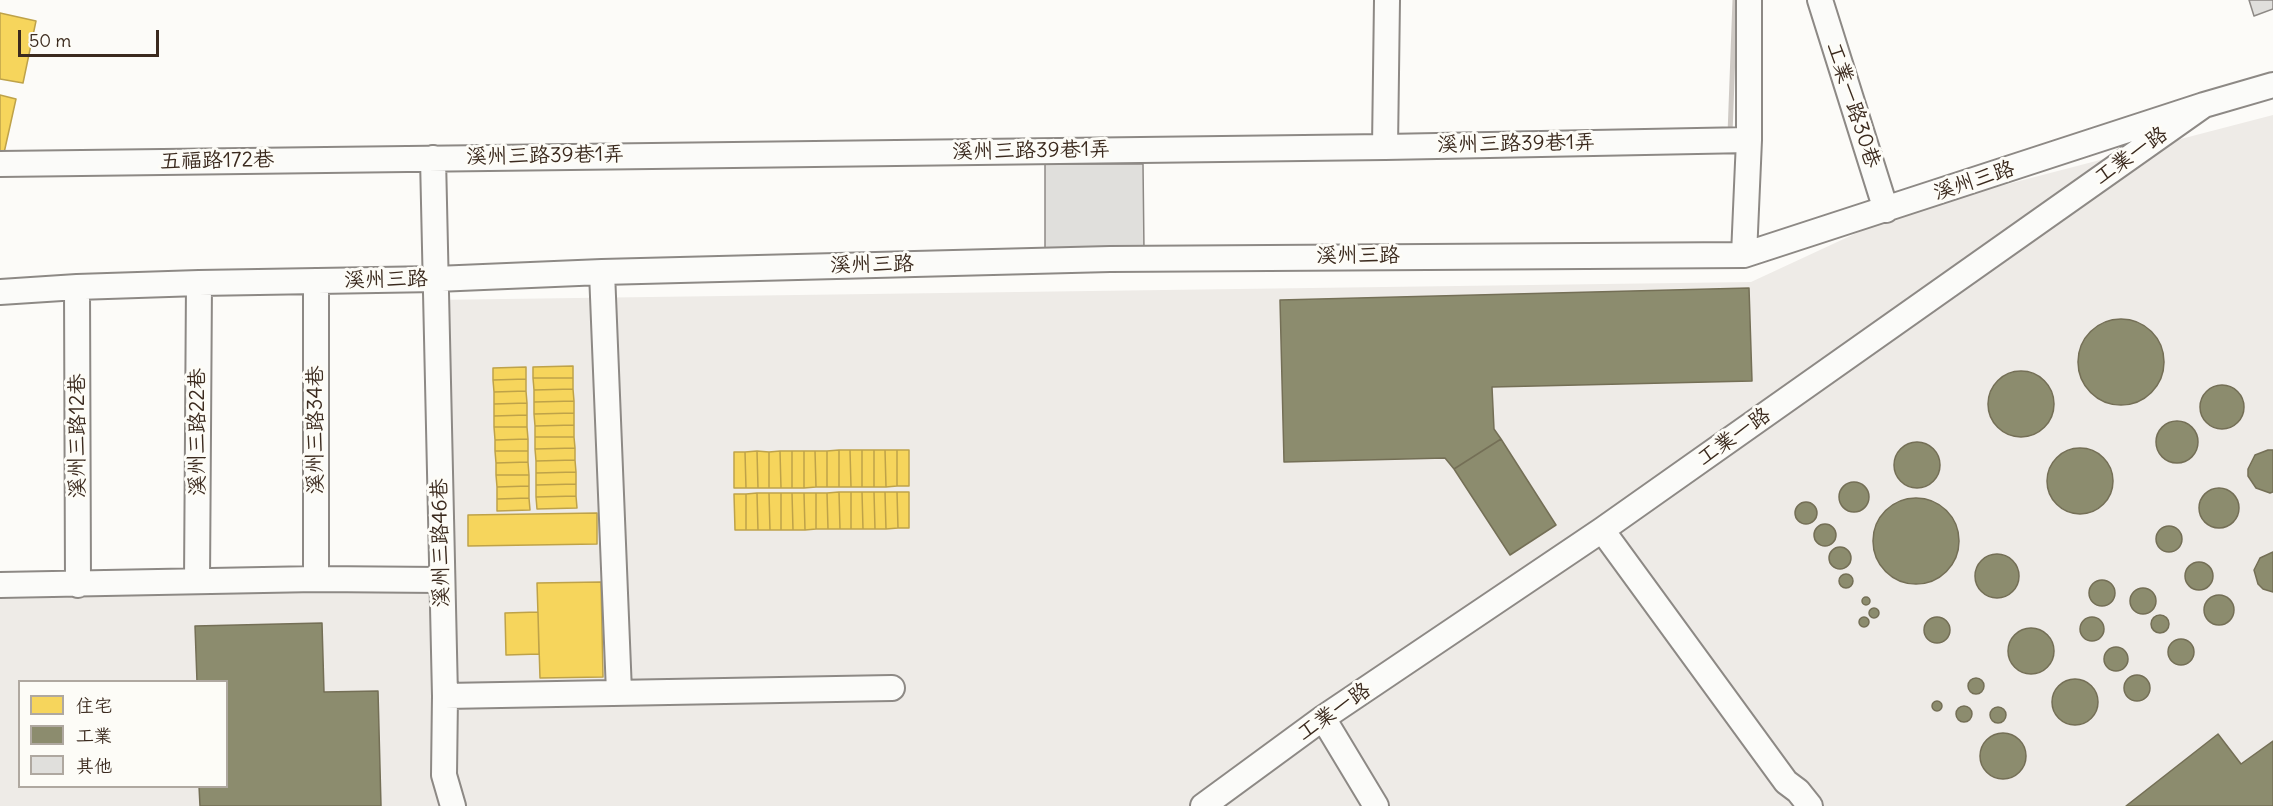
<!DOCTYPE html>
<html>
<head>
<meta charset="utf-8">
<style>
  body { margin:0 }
  #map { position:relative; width:2273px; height:806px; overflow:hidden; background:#fcfbf8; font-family:Delius,"LXGW WenKai TC",sans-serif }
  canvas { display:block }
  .legend { position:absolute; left:18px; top:680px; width:210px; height:108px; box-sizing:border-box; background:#fdfcf7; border:2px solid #afa8a0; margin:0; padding:8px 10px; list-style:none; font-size:18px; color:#3b2a1e }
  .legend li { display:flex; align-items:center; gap:12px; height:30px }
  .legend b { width:30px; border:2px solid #afa8a0 }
  .scale { position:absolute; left:18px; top:30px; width:141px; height:27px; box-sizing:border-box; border:3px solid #3b2a1e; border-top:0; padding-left:8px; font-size:18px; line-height:21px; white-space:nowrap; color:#3b2a1e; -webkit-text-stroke:4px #fdfcf7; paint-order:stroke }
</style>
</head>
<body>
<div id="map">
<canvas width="2273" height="806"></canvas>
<ul class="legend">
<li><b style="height:16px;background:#f6d55c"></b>住宅</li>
<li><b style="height:16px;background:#8c8c6e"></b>工業</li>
<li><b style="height:16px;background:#e0dfdc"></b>其他</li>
</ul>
<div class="scale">50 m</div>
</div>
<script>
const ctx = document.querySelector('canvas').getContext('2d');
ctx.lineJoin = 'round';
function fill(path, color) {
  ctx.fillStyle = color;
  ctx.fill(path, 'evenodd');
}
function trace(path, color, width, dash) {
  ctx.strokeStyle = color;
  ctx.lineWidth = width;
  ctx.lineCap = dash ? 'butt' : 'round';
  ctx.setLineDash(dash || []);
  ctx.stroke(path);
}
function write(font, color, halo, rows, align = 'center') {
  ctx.font = font + ' Delius,"LXGW WenKai TC",sans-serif';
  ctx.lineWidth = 6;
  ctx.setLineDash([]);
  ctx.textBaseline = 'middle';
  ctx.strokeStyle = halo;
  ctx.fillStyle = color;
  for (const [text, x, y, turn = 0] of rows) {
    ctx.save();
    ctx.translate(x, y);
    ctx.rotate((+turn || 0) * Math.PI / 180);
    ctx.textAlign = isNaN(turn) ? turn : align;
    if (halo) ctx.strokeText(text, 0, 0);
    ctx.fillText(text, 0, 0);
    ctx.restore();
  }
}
const built = new Path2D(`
  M2273,115v691h-2273v-207l433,-10 -3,-289 1321,-18 153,-71zM20,682h206v104h-206z`);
const homes = new Path2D(`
  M0,13l36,8 -13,62 -23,-4z
  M0,95l16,4 -14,63h-2z
  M573,366v12h-40v-11z
  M526,367v12l-33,1v-12z
  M533,378h40v11l-39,1z
  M526,379v12l-32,1 -1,-12z
  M573,389l1,12 -40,1v-12z
  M526,391l1,12 -33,1v-12z
  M574,401v12l-40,1v-12z
  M527,403v12l-33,1v-12z
  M574,413v12l-39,1 -1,-12z
  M527,415v12h-33v-11z
  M574,425v12h-39v-11z
  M494,427h33l1,12 -33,1z
  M535,437h39l1,11 -40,1z
  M528,439v12h-33v-11z
  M575,448v12l-39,1 -1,-12z
  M839,450h11l1,37h-12z
  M839,450v37h-12v-36z
  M850,450h12v37h-11z
  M862,450h12v37h-12z
  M874,450h11l1,37h-12z
  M885,450h12v36l-11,1z
  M897,450h12v36h-12z
  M495,451h33v11l-32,1z
  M757,451l12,1v36h-11z
  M757,451l1,37h-12l-1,-36z
  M780,451h12v37h-11z
  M780,451l1,37h-12v-36z
  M792,451h12v37h-12z
  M804,451h11l1,36 -12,1z
  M815,451h12v36h-11z
  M734,452h11l1,36h-12z
  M575,460l1,12 -40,1v-12z
  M528,462l1,13h-33v-12z
  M576,472v12l-40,1v-12z
  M496,475h33v11l-32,1z
  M576,484v12l-40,1v-12z
  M529,486v12l-32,1v-12z
  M839,492l1,37h-12l-1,-36z
  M839,492h12v37h-11z
  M851,492h11l1,37h-12z
  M862,492h12l1,37h-12z
  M874,492h11l1,37h-11z
  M885,492h12l1,36 -12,1z
  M897,492h12v36h-11z
  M757,493l1,37h-12v-36z
  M757,493h12l1,37h-12z
  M769,493h12v37h-11z
  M781,493h11l1,37h-12z
  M792,493h12l1,37h-12z
  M804,493h12v36l-11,1z
  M816,493h11l1,36h-12z
  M734,494h12v36h-11z
  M576,496l1,12 -40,1 -1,-12z
  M529,498l1,12 -33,1v-12z
  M597,513v31l-129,2v-31z
  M601,582l2,95 -63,1 -3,-95z
  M538,612l1,42 -33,1 -1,-42z`);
const industry = new Path2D(`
  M1749,288l3,93 -260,6 2,42 7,10 -47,30 -9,-11 -161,4 -4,-162z
  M2078 362a43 43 0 1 1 86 0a43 43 0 1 1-86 0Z
  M1988 404a33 33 0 1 1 66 0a33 33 0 1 1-66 0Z
  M2200 407a22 22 0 1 1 44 0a22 22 0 1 1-44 0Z
  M2156 442a21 21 0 1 1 42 0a21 21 0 1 1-42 0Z
  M1501,439l55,86 -46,30 -56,-86z
  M1894 465a23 23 0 1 1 46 0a23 23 0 1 1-46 0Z
  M2047 481a33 33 0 1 1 66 0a33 33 0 1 1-66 0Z
  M2268,450h5v42l-3,1 -14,-5 -8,-12v-7l7,-14z
  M1839 497a15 15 0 1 1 30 0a15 15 0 1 1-30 0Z
  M2199 508a20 20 0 1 1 40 0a20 20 0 1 1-40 0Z
  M1873 541a43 43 0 1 1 86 0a43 43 0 1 1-86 0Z
  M1795 513a11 11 0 1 1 22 0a11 11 0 1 1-22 0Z
  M1814 535a11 11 0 1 1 22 0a11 11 0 1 1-22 0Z
  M2156 539a13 13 0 1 1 26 0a13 13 0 1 1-26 0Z
  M1829 558a11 11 0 1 1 22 0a11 11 0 1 1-22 0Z
  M2273,552v40l-10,-3 -5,-5 -4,-14 6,-12z
  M1975 576a22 22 0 1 1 44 0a22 22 0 1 1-44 0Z
  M2185 576a14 14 0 1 1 28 0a14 14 0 1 1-28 0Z
  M1839 581a7 7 0 1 1 14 0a7 7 0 1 1-14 0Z
  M2089 593a13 13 0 1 1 26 0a13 13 0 1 1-26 0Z
  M2130 601a13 13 0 1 1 26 0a13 13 0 1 1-26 0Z
  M2204 610a15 15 0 1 1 30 0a15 15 0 1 1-30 0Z
  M1862 601a4 4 0 1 1 8 0a4 4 0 1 1-8 0Z
  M1869 613a5 5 0 1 1 10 0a5 5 0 1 1-10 0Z
  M2151 624a9 9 0 1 1 18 0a9 9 0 1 1-18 0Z
  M2080 629a12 12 0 1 1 24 0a12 12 0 1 1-24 0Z
  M1859 622a5 5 0 1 1 10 0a5 5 0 1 1-10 0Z
  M1924 630a13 13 0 1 1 26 0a13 13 0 1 1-26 0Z
  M322,623l2,69 54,-1 3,115h-181l-1,-20h27v-104h-29l-2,-56z
  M2008 651a23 23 0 1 1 46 0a23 23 0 1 1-46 0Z
  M2168 652a13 13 0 1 1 26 0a13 13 0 1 1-26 0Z
  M2104 659a12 12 0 1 1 24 0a12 12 0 1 1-24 0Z
  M2124 688a13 13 0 1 1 26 0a13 13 0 1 1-26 0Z
  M1968 686a8 8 0 1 1 16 0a8 8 0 1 1-16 0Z
  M2052 702a23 23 0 1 1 46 0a23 23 0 1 1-46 0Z
  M1932 706a5 5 0 1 1 10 0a5 5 0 1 1-10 0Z
  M1956 714a8 8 0 1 1 16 0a8 8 0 1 1-16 0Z
  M1990 715a8 8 0 1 1 16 0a8 8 0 1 1-16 0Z
  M1980 756a23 23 0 1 1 46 0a23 23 0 1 1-46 0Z
  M2218,734l23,30 32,-23v65h-147z`);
const stream = new Path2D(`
  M1730,134l5,-134`);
const building = new Path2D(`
  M2249,0h24v9l-19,7z
  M1045,164h98l1,87h-99z`);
const minor = new Path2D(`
  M1820,0l66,210
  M1385,147l2,-147
  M433,158l12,538 -1,79 9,31
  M0,164l1385,-17 364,-7
  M1744,255l5,-115v-140
  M602,272l17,420
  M316,281v298
  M77,287l1,298
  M0,292l77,-5 122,-4 237,-4 166,-7 508,-13 634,-4 460,-150
  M1602,530l184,252 12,9 12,15
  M197,581l2,-298
  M0,585l316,-6 125,1
  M445,696l447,-8
  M1323,718l53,88
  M1203,806l120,-88 279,-188 602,-425 69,-20`);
const streetNames = [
  ["工業一路30巷",1853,105,72],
  ["溪州三路39巷1弄",1516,144,-1],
  ["溪州三路39巷1弄",1031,151,-1],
  ["溪州三路39巷1弄",545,156,-1],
  ["工業一路",2131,156,-35],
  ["五福路172巷",217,161,-1],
  ["溪州三路",1974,181,-18],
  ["溪州三路",1358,256],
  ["溪州三路",872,265,-1],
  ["溪州三路",386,280,-1],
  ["溪州三路34巷",316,430,-90],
  ["溪州三路22巷",198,432,-90],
  ["溪州三路12巷",78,436,-90],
  ["工業一路",1734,437,-35],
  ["溪州三路46巷",441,543,-91],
  ["工業一路",1334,712,-35]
];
fill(built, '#eeebe7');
fill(homes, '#f6d55c');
trace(homes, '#bea249', 1.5);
fill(industry, '#8c8c6e');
trace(industry, '#746f56', 1.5);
trace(stream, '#cec9c4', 5);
fill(building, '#e0dfdc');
trace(building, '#8d8985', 1.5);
trace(minor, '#8d8985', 28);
trace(minor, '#fbfbf9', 24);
write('21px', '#3b2a1e', '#fdfcf7', streetNames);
</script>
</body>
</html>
